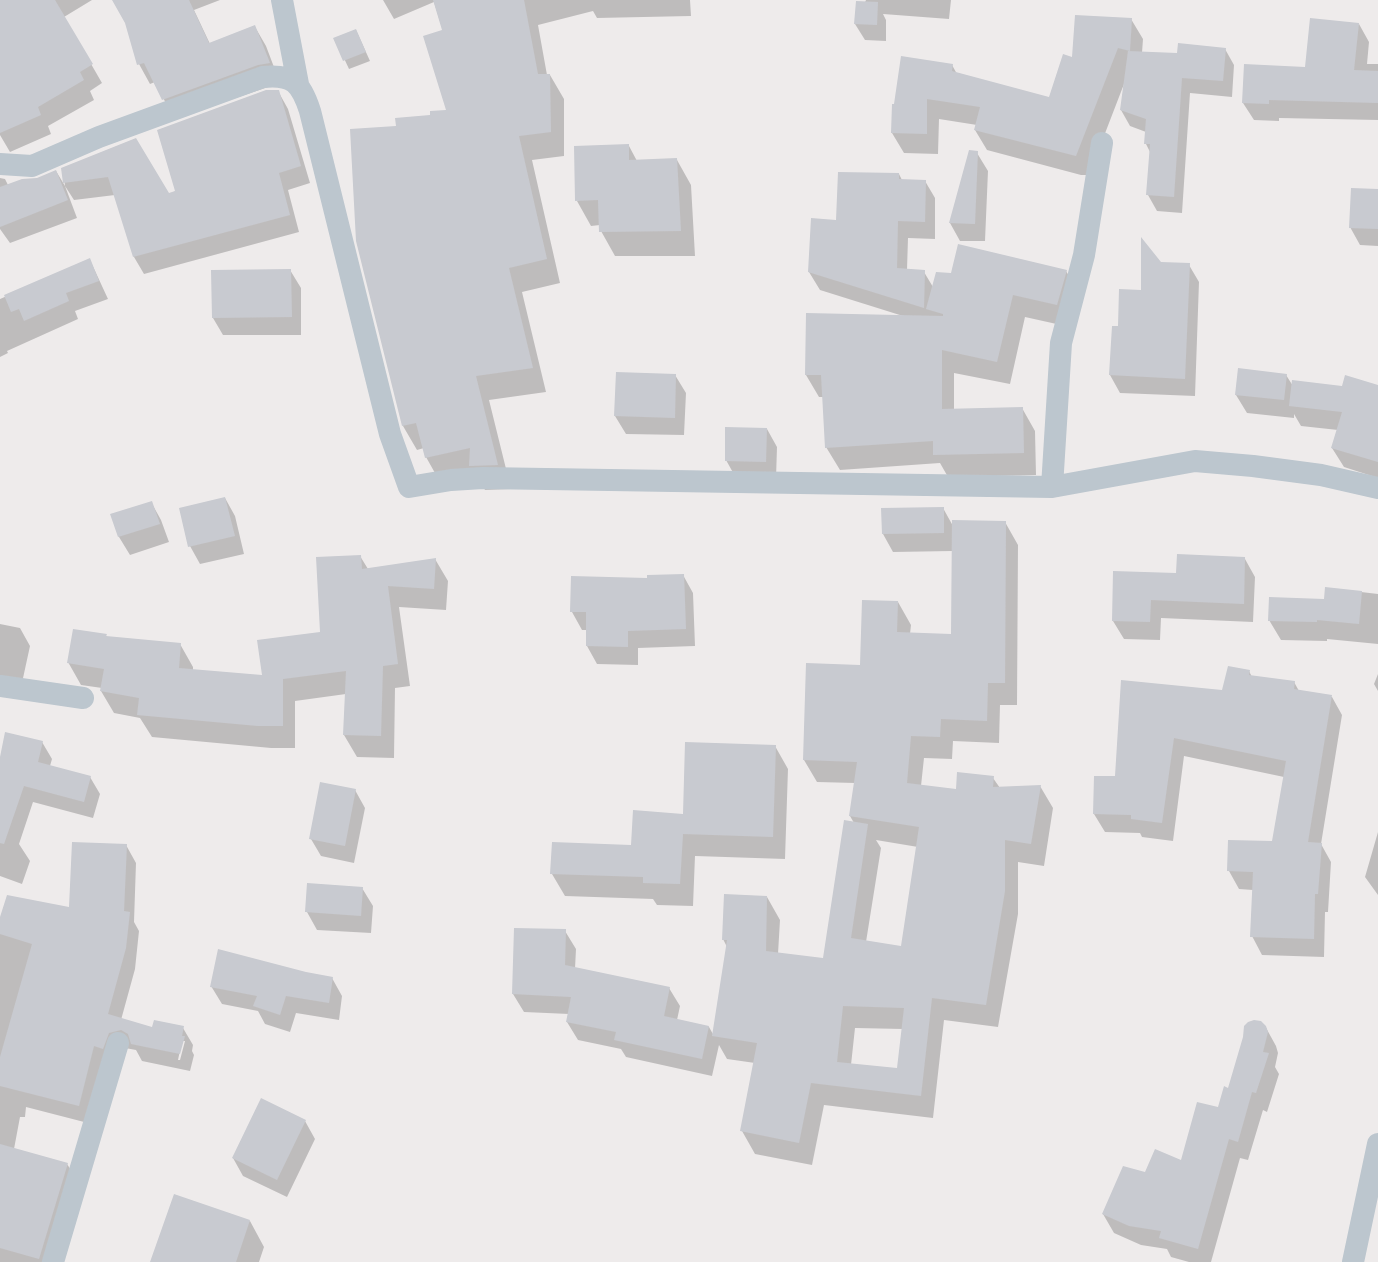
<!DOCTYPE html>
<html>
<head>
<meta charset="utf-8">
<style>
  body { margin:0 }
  canvas { display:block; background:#eeebeb }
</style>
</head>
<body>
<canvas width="1378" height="1262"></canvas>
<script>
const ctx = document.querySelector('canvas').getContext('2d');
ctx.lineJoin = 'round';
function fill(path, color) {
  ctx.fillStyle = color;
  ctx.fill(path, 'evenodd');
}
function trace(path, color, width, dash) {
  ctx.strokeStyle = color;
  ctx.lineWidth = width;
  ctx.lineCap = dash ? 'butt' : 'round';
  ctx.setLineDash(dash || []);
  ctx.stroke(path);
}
const shadow = new Path2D(`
  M0,0h92l-28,17 38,66 -12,8 4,9 -46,26 3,8 -41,18 -10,-17z
  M113,0h107l-26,10 16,34 45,-17 11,19 14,37 -106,36 -19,-37 -5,2 -11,-20 -13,-41z
  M383,0h307l1,16 -94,2 -4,-7 -55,14 9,50h3l14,24v57l-32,4 28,123 -38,9 24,100 -57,8 22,89 -26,1 -9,-16 -36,8 -14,-25 -2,-9 -7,2 -14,-24 28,-310 16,-5 -4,-80 -9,-29 -40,17z
  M866,0h85l-2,19 -66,-5 3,6v21l-21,-1 -10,-16z
  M1131,19l12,20 -1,14 36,2 47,-6 9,16 -2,32 -42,-4 -8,120 -25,-2 -9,-16 2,-43 -4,-8v-12l-16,-6 -9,-16 3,-26 -35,91h-8l-94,-25 -12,-20 2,-5 -38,-6 -1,35 -34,-1 -12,-20 60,-68 5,9 93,24 23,-40z
  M1359,24l10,18 -2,22h11v56l-99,-2v3l-25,-1 -11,-17 63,-35z
  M356,30l14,31 -21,8 -14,-30z
  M278,91l10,18 22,74 -22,7 11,42 -155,42 -10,-17 -19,-62 -41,5 -9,-14 -2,-18 72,-29 33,56 8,-4z
  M629,146l8,15 40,-1 14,25 4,71h-80l-14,-25 -1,-6 -9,1 -14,-25z
  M977,153l11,18 -3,70h-25l-10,-18z
  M56,171l9,15 12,32 -67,25 -10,-14v-51l5,1 3,6 29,-6z
  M899,174l3,6 23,1 10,17v41l-27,-1 -1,32 17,2 9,15 19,-13 114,-3 13,22 -9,34 -45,-10 -15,67 -56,-11v37l68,-2 13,23 1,44 -88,2 -8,-14 -100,7 -14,-23 -3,-50h-4l-13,-22 97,-59 -83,-26 -11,-18 28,-51z
  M1378,190v56l-18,-1 -10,-18z
  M90,260l18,39 -33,12 3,8 -71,32 1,2 -8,4v-58z
  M1160,263l29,2 10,17 -4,114 -75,-3 -10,-18 3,-48h6z
  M290,270l11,18v47h-78l-10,-17z
  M617,373l58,2 11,18 -2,42 -58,-1 -11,-18z
  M1286,375l7,11h85v92l-34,-11 -12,-19 6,-18 -37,-4 -7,-12v4l-47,-5 -11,-18z
  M767,429l10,18 -1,32 -40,-1 -10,-18z
  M225,498l10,18 9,38 -44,10 -10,-18z
  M151,502l10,18 8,22 -39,13 -11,-18 -7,-22z
  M943,508l10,18 52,-4 13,23 -1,160h-17l-1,38 -46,-2 -1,18 -28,-1 -3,28 36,4 36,-12 7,10 40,-2 13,22 -9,58 -26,-4v52l-20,113 -54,-7 -11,98 -109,-13 -12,60 -57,-11 -13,-23 13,-68 -28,-4 -8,-14 -7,31 -86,-19 -5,-8 -43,-9 -11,-18 2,-8 -45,-2 -11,-18 52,-63 11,18 -1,20 94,19 11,18 -3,14 32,7 5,9 13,-89 -4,-8 44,-42 13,23 -2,34 46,5 30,-136 -4,-7 5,-33 -38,-1 -13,-22 94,-158 13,23 -1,9 42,1 1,-84 -60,1 -10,-18 -1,-25zM876,840l42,7 -16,100 -36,-5 15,-94zM855,1028l48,1 -5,41 -47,-5z
  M360,556l8,13 67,-10 13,22 -2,29 -47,-3 11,79 -15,2 -1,70 -37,-1 -13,-22 2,-41 -51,7v47h-24l-119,-11 -12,-19 -26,-5 -13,-22 1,-3 -21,-3 -13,-23 38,-27 1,3 73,6 13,23v4l70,6 58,-44z
  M1245,559l10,18 -2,45 -92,-4 -1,22 -36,-1 -11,-18 65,-47z
  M683,575l10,18 2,53 -57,2v17l-41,-1 -10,-18v-16h-5l-10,-18 76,-32z
  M1327,588l51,6v50l-51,-5v2l-46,-1 -12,-20 56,-20z
  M0,624l20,4 10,18 -10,46 -20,-1z
  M1249,671l3,6 42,5 5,9 33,6 10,18 -21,129 10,18 -3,50h-3l-1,45 -62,-2 -10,-19 1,-46 -14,-1 -10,-18 45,-29 10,-65 -100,-21 -11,85 -31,-4 -2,-4 -35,-1 -11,-18 23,-36z
  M1378,674v17l-4,-7z
  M42,742l10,17 -2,7 40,11 10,17 -7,24 -60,-16 -14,42 11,17 -8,23 -22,-8v-113z
  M775,746l13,23 -3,90 -90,-3 -2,50 -36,-1 -4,-6 -88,-3 -13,-22 80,-28 52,-31z
  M355,790l10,18 -11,55 -33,-7 -10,-17z
  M1378,832v63l-13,-18z
  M126,845l10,18 -2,59 5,9 -4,38 -14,51 32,9 30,-1 10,17 -1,6 2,4 -4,16 -48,-10 -6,-11 -11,-2 -37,75 -62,-16 -1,10h-5l-6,32 53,15 11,17 -25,81h-53v-341l71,-13zM182,1041h3l-5,19h-2z
  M362,888l11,18 -2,27 -54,-3 -10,-18z
  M306,974l26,4 10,18 -3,24 -43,-7 -6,19 -25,-8 -7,-13 -36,-7 -11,-18z
  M1265,1026l11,20 2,7 -3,14 4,7 -12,38 -4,-2 -15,50 -8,-2 -29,104h-22l-18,-5 -4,-8 -26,-4 -27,-12 -11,-19 43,-40 35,-12 38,-54z
  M305,1121l10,18 -28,58 -44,-21 -10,-18z
  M250,1221l14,26 -5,15h-107z`);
const building = new Path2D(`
  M0,0h55l38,64 -13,8 4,8 -46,27 3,8 -41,18z
  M112,0h77l20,43 46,-18 15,38 -12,2 -96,35 -18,-37 -7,2 -12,-42z
  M433,0h91l14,74h12l1,58 -32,4 28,123 -38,9 24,100 -57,8 22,89 -29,1 1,-18 -45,10 -9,-35 -14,3 -46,-185 -6,-112 46,-3 -1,-8 35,-3v-4l16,-1 -23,-74 19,-6z
  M856,1l22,1 -1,23 -23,-1z
  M1075,15l57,3 -2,33 -12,-3 -42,108 -102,-26 6,-23 -53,-8v35l-36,-1 1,-29h2l7,-48 52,8 -1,7 97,26 14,-43 9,3z
  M1310,18l49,5 -5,47 24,1v32l-109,-3v4l-27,-1 2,-39 61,3z
  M356,29l10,23 -23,9 -10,-23z
  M1178,43l48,5 -3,33 -41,-3 -8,119 -28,-2 4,-51h-6l2,-25 -26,-9 8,-59 49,2z
  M266,90h13l22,76 -22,7 11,42 -157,42 -25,-80 -45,6 -2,-15 75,-30 33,55 6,-2 -18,-61z
  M629,144v16l48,-2 4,73 -82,1 -1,-32 -23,1 -1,-55z
  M969,150l9,1 -3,73 -26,-1z
  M56,170l12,30 -68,27v-40l22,-8 15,-1z
  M838,172l61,1v6l27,1 -1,42 -27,-1 -1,47 28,2 -1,38 -116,-36 3,-54 25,2z
  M1351,188l27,1v40l-29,-1z
  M1141,237l20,25 29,1 -5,116 -76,-4 3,-49h6l1,-37 22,1z
  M958,244l109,26 -10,35 -44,-10 -16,67 -55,-12v59l81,-2 1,46 -91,2v-14l-108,7 -4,-73h-16l1,-62 137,3v-2l-17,-5 10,-37 15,1z
  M90,258l9,23 -33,12 3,8 -45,20 -5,-12 -8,3 -7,-17z
  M291,269l1,48 -80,1 -1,-48z
  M1238,368l49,6 -3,26 -49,-5z
  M616,372l60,2 -1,44 -61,-2z
  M1345,375l33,10v77l-47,-14 11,-36 -53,-6 3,-26 50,6z
  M725,427l42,1 -1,34 -41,-1z
  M225,497l10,39 -47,11 -9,-39z
  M152,501l8,23 -42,13 -8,-23z
  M944,507v26l-62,1 -1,-26z
  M952,520l54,1 -1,162h-17l-1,38 -46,-2 -1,18 -29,-1 -4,47 49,6 1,-17 37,4 -1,11 48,-2 -10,59 -26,-4v51l-19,114 -54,-7 -11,98 -110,-13 -12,60 -59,-12 17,-88 -45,-7 15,-96h-5l2,-46 43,2 -1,55 57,7 21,-138 24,4 -17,114 50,8 18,-119 -70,-11 8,-54 -54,-2 3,-97 54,2 2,-65 36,1 -1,31 54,2zM843,1006l61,2 -7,60 -60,-6z
  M1177,554l68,3 -1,47 -93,-4 -1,22 -38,-1 1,-50 63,2z
  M361,555l1,14 74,-11 -2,31 -46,-3 10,78 -15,2 -2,70 -38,-1 3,-64 -63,8v47h-25l-121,-11 2,-17 -39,-7 4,-22 -37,-6 6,-34 34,5 -1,2 75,7 -2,25 83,7 -5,-35 63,-8 -4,-75z
  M684,574l2,55 -58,2v16l-42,-1v-34h-16l1,-36 76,2v-3z
  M1325,587l37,4 -3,33 -42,-4v2l-49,-1 1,-24 55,2z
  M1228,666l22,4 -1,5 46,6 -1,8 38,6 -24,147 14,1 -4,51h-3l-1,45 -64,-2 3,-65 -26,-1 1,-31 44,1 14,-80 -112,-23 -12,85 -31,-4v-4l-38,-1 1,-38h21l6,-96 101,10z
  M5,732l38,9 -5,21 53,14 -7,26 -60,-16 -20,58 -4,-1v-86z
  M685,742l91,3 -3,92 -90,-3 -3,50 -37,-1v-6l-93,-3 2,-32 79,3 2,-35 50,4z
  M320,782l36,7 -11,57 -36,-7z
  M72,842l55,2 -3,67 6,1 -4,36 -18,66 44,13 2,-7 30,6 -2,10h3l-5,18 -49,-10 -3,-10 -7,-4 -12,3 -6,16 -9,-3 -15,60 -79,-20v-29l32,-113 -32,-10v-17l7,-22 62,12z
  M307,883l56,4 -2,29 -56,-4z
  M514,928l52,1 -1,36 105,22 -6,29 45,10 -7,33 -88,-19 2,-8 -50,-10 5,-25 -59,-3z
  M218,949l88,23 27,5 -4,26 -43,-7 -6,19 -27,-9 4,-10 -47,-9z
  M1254,1020l7,1 5,5 2,6 -5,20 6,1 -13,40 -4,-1 -14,50 -9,-3 -31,110 -39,-11 2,-7 -32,-5 -27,-12 21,-48 22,6 10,-23 26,11 16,-58 21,5 6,-21 4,2 15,-51 1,-11 4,-4z
  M261,1098l45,22 -29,60 -45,-22z
  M0,1144l68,19 -29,96 -39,-11z
  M174,1194l76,26 -14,42h-86z`);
const minor = new Path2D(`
  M282,0l16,84
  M0,164l32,2 67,-29 164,-60c30,-3 38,6 47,34l80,323 19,53 42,-7 32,-2 569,9 143,-26 58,5 68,9 57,13
  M1052,487l9,-144 23,-88 18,-112
  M0,686l83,12
  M53,1262l65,-219
  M1353,1262l25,-118`);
fill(shadow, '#0003');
fill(building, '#c8cad0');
trace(minor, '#bcc6ce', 22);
</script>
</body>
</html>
